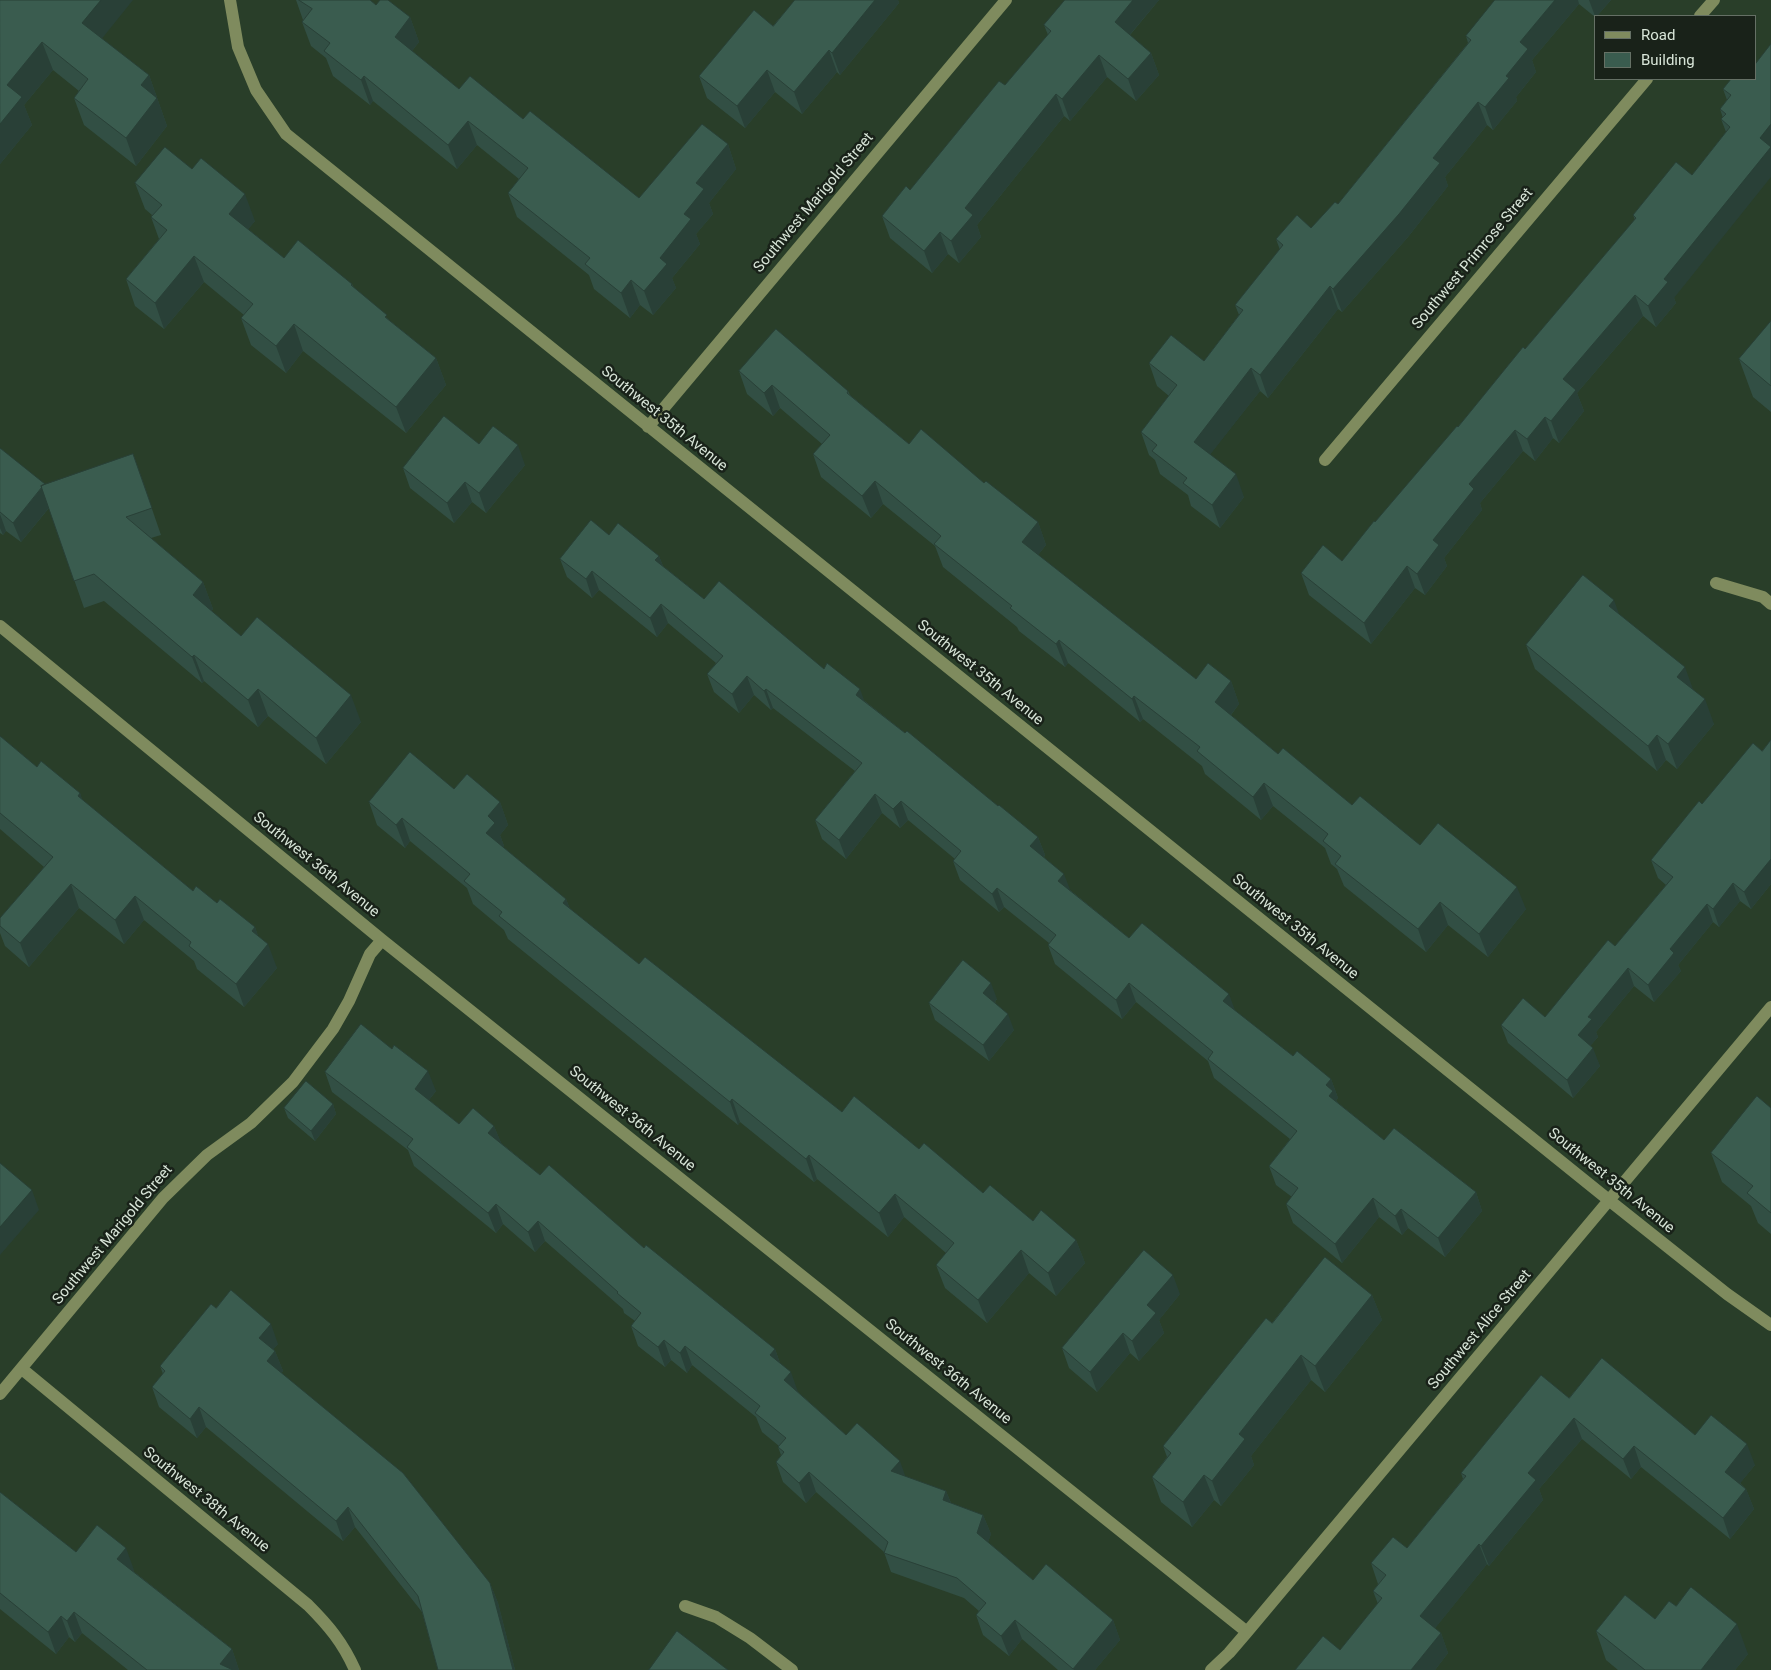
<!DOCTYPE html>
<html>
<head>
<meta charset="utf-8">
<style>
  body { margin:0 }
  #map { position:relative; width:1771px; height:1670px; overflow:hidden; background:#293e29; font-family:Roboto,sans-serif }
  canvas { display:block }
  .legend { position:absolute; left:1594px; top:15px; width:162px; height:65px; box-sizing:border-box; background:#192219; border:1px solid #657065; margin:0; padding:6px 9px; list-style:none; font-size:15px; color:#d8e5d8 }
  .legend li { display:flex; align-items:center; gap:10px; height:25px }
  .legend b { width:25px; border:1px solid #657065 }
</style>
</head>
<body>
<div id="map">
<canvas width="1771" height="1670"></canvas>
<ul class="legend">
<li><b style="height:6px;background:#7f8b5e"></b>Road</li>
<li><b style="height:14px;background:#3a5c4f"></b>Building</li>
</ul>
</div>
<script>
const ctx = document.querySelector('canvas').getContext('2d');
ctx.lineJoin = 'round';
function trace(path, color, width, dash) {
  ctx.strokeStyle = color;
  ctx.lineWidth = width;
  ctx.lineCap = dash ? 'butt' : 'round';
  ctx.setLineDash(dash || []);
  ctx.stroke(path);
}
function fill(path, color) {
  ctx.fillStyle = color;
  ctx.fill(path, 'evenodd');
}
function write(font, color, halo, rows, align = 'center') {
  ctx.font = font + ' Roboto,sans-serif';
  ctx.lineWidth = 5;
  ctx.setLineDash([]);
  ctx.textBaseline = 'middle';
  ctx.strokeStyle = halo;
  ctx.fillStyle = color;
  for (const [text, x, y, turn = 0] of rows) {
    ctx.save();
    ctx.translate(x, y);
    ctx.rotate((+turn || 0) * Math.PI / 180);
    ctx.textAlign = isNaN(turn) ? turn : align;
    if (halo) ctx.strokeText(text, 0, 0);
    ctx.fillText(text, 0, 0);
    ctx.restore();
  }
}
const minor = new Path2D(`
  M230,0l8,47 18,43 30,44 1324,1067 117,93 44,31
  M1700,16l14,-16
  M648,427l358,-427
  M1325,460l322,-381
  M1716,583l47,14 8,7
  M0,626l382,314 865,692
  M22,1369l286,236c21,21 35,38 47,65
  M0,1394l163,-196 44,-43 44,-32 42,-41 40,-53 16,-28 21,-47 12,-14
  M685,1606l31,11 34,21 42,32
  M1211,1670l18,-17 18,-21 524,-625`);
const wall = new Path2D(`
  M0,0l102,39 47,36 18,51 -31,40 -52,-41 -10,-27 5,-7 -26,-21 -29,35 8,20 -32,39z
  M296,0h74l6,5 34,12 9,25 -7,9 47,38 64,30 116,79 89,-54 8,25 -27,34 4,11 -17,20 4,10 -28,34 4,10 -23,27 -13,-10 -10,13 -36,-29 -5,-14 -72,-58 -9,-24 11,-14 -42,-34 -20,24 -84,-68 -3,4 -37,-29 -7,-18 -15,-12 -9,-24 1,-2z
  M795,0h103l1,3 -59,72 -3,-3 -35,42 -27,-22 -30,36 -38,-30 -8,-22 74,-50z
  M1065,0h94l-29,35 21,18 8,22 -23,26 -29,-24 -37,44 -6,-5 -87,109 4,12 -22,26 -11,-9 -16,19 -42,-35 -8,-22 28,-26 95,-105 43,-50 -4,-10z
  M1495,0h116l-14,16h-2v1l-16,-13 -47,56 4,12 -20,25 1,4 -24,29 -6,-5 -42,52 3,9 -40,51 -66,75 -4,-3 -70,89 -8,-7 -50,63 34,43 -24,31 -29,-22 -3,-11 -28,-21 -5,-14 -6,-5 -8,-23 28,-36 -12,-10 -8,-23 55,-2 35,-46 -4,-10 45,-55 -4,-11 35,-11 27,-24 130,-161 -2,-7z
  M1755,79l-81,219 2,5 -20,24 -13,-11 -66,77 7,18 -25,32 -6,-5 -18,23 -12,-10 -43,52 2,7 -38,48 3,8 -22,29 -10,-7 -44,56 -62,-49 -8,-22 41,-12 183,-212 110,-129 -2,-5 59,-40 34,-43 -5,-13 2,-1 -3,-9 7,-9 -4,-11z
  M192,169l63,52 -7,8 36,29 68,26 2,4 35,32 47,38 10,27 -40,48 -103,-82 -17,22 -35,-28 -10,-27 3,-3 -40,-33 -40,47 -29,-23 -9,-27 33,-40 -8,-22 1,-2 -7,-6 -10,-26z
  M1771,321v91l-18,-15 -14,-38z
  M739,371l109,20 2,4 59,49 75,39 54,39 8,23 -8,10 158,124 35,2 8,23 -8,11 47,39 74,51 68,40 106,64 -38,48 -40,-32 -22,27 -82,-66 -7,-17 -6,-5 -6,-16 -52,-42 -12,14 -56,-46 -3,-8 -59,-47 -3,3 -72,-59 -3,4 -46,-36 -2,-4 -74,-60 -8,-21 -52,-42 -12,14 -50,-41 -8,-23 9,-10 -42,-36 -7,8 -26,-22z
  M479,444l46,21 -39,48 -14,-11 -18,21 -44,-35 -7,-20z
  M0,448l45,37 88,-31 28,81 -10,3 52,44 10,27 -2,2 30,25 120,86 -35,42 -58,-48 -10,11 -54,-46 -2,2 -98,-82 -20,7 -35,-100 -28,34 -15,-11 -3,4 -3,-2z
  M609,535l50,21 4,10 41,33 120,70 174,137 40,31 7,18 -1,2 26,33 59,48 105,72 59,46 38,23 7,19 -2,2 2,3 46,37 92,52 6,19 -37,46 -37,-29 -6,7 -23,-18 -37,46 -49,-40 -7,-19 6,-7 -16,-12 -7,-19 21,-27 -76,-61 -6,-17 -72,-59 -14,17 -67,-55 -7,-19 1,-2 -45,-36 -5,5 -39,-32 -7,-19 2,-2 -47,-39 -8,8 -18,-15 -36,46 -24,-20 -7,-19 40,-49 -82,-63 -2,2 -17,-15 -15,18 -25,-21 -7,-18 9,-11 -48,-40 -11,14 -58,-47 -7,8 -25,-21 -7,-18z
  M1618,613l76,78 20,33 -37,45 -11,-9 -9,11 -122,-102 -9,-24z
  M0,736l37,31 43,26 2,7 111,91 24,12 38,24 3,9 19,32 -33,39 -47,-38 -3,-8 -50,-41 -20,24 -45,-36 -50,59 -24,-21 -5,-13v-15l44,-51 -44,-38z
  M1771,740v144l-20,25 -11,-8 -21,26 -6,-5 -35,43 3,6 -27,31 -20,-16 -38,46 2,5 -8,9 10,20 -27,32 -65,-55 -7,-18 44,-8 70,-71 51,-61 -8,-7 -7,-18 51,-56 60,-53z
  M454,789l46,13 8,23 -8,10 4,11 -1,1 63,52 4,10 69,55 203,148 77,37 64,44 50,28 43,19 9,23 -29,33 -27,-23 -42,50 -42,-35 -9,-23 10,-12 -42,-36 -16,20 -71,-58 -3,3 -74,-60 -2,3 -230,-186 -4,-9 -31,-26 -6,-16 -57,-47 -5,7 -28,-23 -8,-23z
  M997,999l-2,3 19,28 -25,31 -54,-41 -6,-17z
  M392,1049l44,42 -7,9 30,24 35,2 7,17 39,32 104,73 131,101 5,14 18,29 48,43 60,42 40,14 5,12 32,12 8,19 -3,8 45,38 80,40 7,20 -25,30h-37l-36,-31 -13,17 -26,-21 -7,-20 3,-4 -15,-13 -73,-26 -7,-20 -68,-60 -10,11 -23,-21 -7,-20 5,-7 -3,-8 1,-1 -17,-14 -6,-15 -64,-52 -5,8 -16,-13 -6,7 -27,-21 -7,-20 4,-5 -11,-8 -1,-4 -78,-68 -10,11 -32,-28 -7,9 -82,-67 -6,-16 -76,-58 -7,-20z
  M333,1104l3,10 -21,27 -27,-23 -4,-10z
  M1771,1108v126l-13,-11 -7,-17 -29,-24 -11,-29z
  M1180,1294l-21,26 5,13 -25,28 -9,-8 -33,39 -28,-24 -7,-20z
  M1372,1295l10,25 -57,72 -14,-12 -60,76 3,9 -33,41 -7,-6 -22,27 -31,-25 -9,-25 15,-20 -4,-11 109,-123z
  M216,1308l62,36 -5,5 2,2 8,20 -2,2 209,210 8,20 17,67h-77l-16,-58 -67,-85 -12,14 -137,-114 -9,11 -38,-31 -7,-20 11,-13 -3,-8z
  M1569,1398l126,37 60,30 -15,18 6,6 8,20 -24,30 -89,-72 -10,12 -49,-40 -43,50 4,11 -54,66 -2,-2 -52,64 6,5 7,20 -13,17h-140l45,-20 38,-46 -5,-13 5,-7 -7,-21 36,-15 56,-69 -2,-6z
  M0,1492l76,60 58,18 -1,1 99,78 7,21h-111l-46,-37 -7,9 -6,-5 -13,17 -56,-45z
  M1676,1606l72,48 -13,16h-117l-12,-10 -10,-29 59,-12z`);
const shadedWall = new Path2D(`
  M101,0h32l-41,51 -10,-28z
  M875,0h23l1,3 -59,72 -8,-22z
  M1133,0h26l-37,44 -7,-22z
  M1555,0h23l1,4 -47,56 4,12 -20,25 1,4 -24,29 -8,-23 21,-31 14,-34z
  M1589,0h22l-14,16h-2z
  M410,17l9,25 -15,19 -9,-24z
  M42,42l11,28 -29,35 8,20 -32,39v-40l7,-39z
  M829,50l8,22 -35,42 -8,-22z
  M1151,53l8,22 -23,26 -8,-22z
  M1099,55l8,22 -37,44 -8,-22z
  M767,70l8,22 -30,36 -8,-22z
  M149,75l18,51 -31,40 -10,-28 15,-53z
  M364,76l9,25 -3,4 -9,-25z
  M1056,94l8,22 -87,109 4,12 -22,26 -8,-22 14,-33z
  M1478,102l9,23 -42,52 3,9 -40,51 -66,75 -9,-23 100,-131z
  M468,121l9,24 -20,24 -9,-24z
  M1771,124v53l-97,121 2,5 -20,24 -8,-21 16,-27 96,-141z
  M728,144l8,25 -27,34 4,11 -17,20 4,10 -28,34 4,10 -23,27 -9,-24 16,-33 24,-44 12,-31z
  M245,194l10,27 -16,20 -10,-27z
  M940,232l8,22 -16,19 -8,-22z
  M194,256l10,26 -40,47 -9,-26z
  M631,280l9,25 -10,13 -9,-25z
  M1330,286l8,23 -70,89 -8,-23z
  M1635,295l8,21 -66,77 7,18 -25,32 -8,-22 12,-42z
  M294,324l9,27 -17,22 -10,-27z
  M436,358l10,27 -40,48 -10,-26z
  M1251,368l9,23 -58,74 -8,-23z
  M772,385l8,23 -7,8 -9,-23z
  M1545,417l8,21 -18,23 -8,-22z
  M1515,430l8,21 -43,52 2,7 -38,48 3,8 -22,29 -8,-21 16,-34 36,-56z
  M518,445l7,20 -39,48 -7,-20z
  M133,454l10,27 18,54 -9,-27z
  M1236,474l8,23 -24,31 -8,-23z
  M875,481l8,23 -12,14 -9,-22z
  M465,482l7,20 -18,21 -7,-20z
  M45,484l7,20 -31,38 -8,-19z
  M0,514l6,17 -3,4 -3,-7z
  M1038,522l8,23 -16,20 -8,-23z
  M659,556l7,18 -11,-14z
  M1407,566l8,22 -44,56 -7,-21z
  M592,571l7,19 -7,8 -6,-19z
  M203,582l10,27 -10,13 -10,-27z
  M1614,600l9,25 -14,-19z
  M661,604l7,19 -11,14 -7,-19z
  M1059,640l9,23 -3,4 -9,-23z
  M194,655l10,26 -2,2 -10,-26z
  M1685,667l9,25 -17,-15z
  M747,676l7,19 -15,18 -7,-19z
  M1231,681l8,23 -16,21 -8,-23z
  M258,689l10,27 -10,11 -10,-27z
  M766,689l7,19 -2,2 -7,-19z
  M860,689l7,19 -11,-13z
  M351,695l10,27 -35,42 -10,-26z
  M1134,696l9,23 -3,3 -8,-23z
  M1705,699l9,25 -37,45 -9,-25z
  M1657,735l9,25 -9,11 -9,-25z
  M1264,783l9,23 -12,14 -8,-23z
  M80,793l9,24 -11,-21z
  M875,794l7,19 -36,46 -7,-19z
  M901,801l7,19 -8,8 -7,-19z
  M500,802l8,23 -8,10 4,11 -9,10 -9,-23 2,-17z
  M402,818l8,23 -5,7 -9,-23z
  M1038,837l7,18 -8,10 -7,-19z
  M1771,859v25l-20,25 -7,-17z
  M1064,874l7,18 -13,-11z
  M1733,883l7,18 -21,26 -6,-18z
  M71,884l8,24 -50,59 -9,-24z
  M1517,887l9,22 -38,48 -9,-23z
  M997,888l7,19 -5,5 -7,-18z
  M135,896l9,24 -20,24 -9,-24z
  M566,899l9,23 -12,-19z
  M1440,902l8,23 -22,27 -8,-23z
  M1707,904l6,18 -35,43 3,6 -27,31 -6,-17 22,-36z
  M255,927l8,23 5,-6 9,24 -33,39 -8,-23 16,-53z
  M1628,968l6,18 -38,46 2,5 -14,16 -6,-18 10,-18z
  M991,983l6,16 -8,10 -6,-16z
  M1129,983l7,19 -14,17 -6,-19z
  M1229,994l7,19 -13,-12z
  M1008,1014l6,16 -25,31 -6,-16z
  M1593,1048l7,18 -27,32 -6,-18z
  M428,1071l8,20 -14,18 -7,-20z
  M1331,1079l7,19 -2,2 4,10 -11,-14 -3,-11z
  M732,1099l8,23 -2,3 -8,-23z
  M333,1104l3,10 -21,27 -4,-10z
  M494,1126l8,19 -14,-12z
  M809,1155l8,24 -3,3 -8,-23z
  M32,1190l7,20 -39,45v-28z
  M1476,1192l6,19 -37,46 -7,-19z
  M895,1194l9,23 -16,20 -9,-24z
  M1373,1198l6,19 -37,46 -7,-19z
  M496,1204l7,20 -7,9 -8,-20z
  M1401,1209l7,19 -6,7 -7,-19z
  M538,1221l7,20 -10,11 -7,-20z
  M1076,1240l9,23 -29,33 -8,-23z
  M1021,1250l8,23 -42,50 -9,-23z
  M1173,1275l7,19 -21,26 5,13 -25,28 -7,-20 15,-36z
  M1372,1295l10,25 -57,72 -10,-26z
  M271,1324l7,20 -12,14 -7,-20z
  M1123,1333l7,20 -33,39 -7,-20z
  M664,1340l7,20 -6,7 -7,-20z
  M685,1346l7,19 -5,8 -7,-20z
  M775,1349l7,20 -12,-14z
  M275,1351l8,20 -9,10 -7,-20z
  M1301,1355l10,25 -60,76 3,9 -33,41 -9,-25 27,-47z
  M791,1372l7,20 -6,8 -8,-20z
  M199,1407l7,20 -9,11 -7,-19z
  M1574,1418l8,21 -43,50 4,11 -54,66 -8,-20 47,-73z
  M1747,1444l8,21 -22,27 -8,-20z
  M1634,1446l7,21 -10,12 -8,-20z
  M900,1461l7,20 -16,-10z
  M809,1472l7,20 -10,11 -7,-20z
  M1204,1475l10,25 -22,27 -9,-25z
  M1746,1489l8,20 -24,30 -7,-21z
  M946,1491l8,20 -11,-11z
  M348,1507l7,20 -12,14 -7,-20z
  M983,1515l8,19 -7,19 -7,-20z
  M1479,1544l8,20 -59,73 -8,-21z
  M126,1548l8,22 -9,11 -8,-22z
  M490,1583l8,20 17,67h-2z
  M74,1612l8,21 -7,9 -8,-21z
  M61,1616l8,21 -13,17 -8,-22z
  M1015,1620l7,19 -13,17 -8,-20z
  M1113,1620l7,20 -25,30h-21l-1,-1z
  M1737,1624l11,30 -13,16h-34z
  M1441,1633l7,20 -13,17h-24z
  M232,1649l7,21h-16l-3,-6z`);
const building = new Path2D(`
  M0,0h101l-19,23 67,52 -8,10 16,13 -31,40 -52,-40 14,-19 -46,-37 -35,43 15,12 -22,27z
  M299,0h71l6,5 4,-5h8l22,17 -15,20 64,52 11,-13 53,43 7,-8 109,87 63,-74 26,20 -32,39 8,6 -20,25 7,5 -31,39 7,6 -23,27 -13,-11 -10,13 -36,-29 5,-6 -82,-65 20,-25 -60,-47 -20,24 -84,-69 -3,4 -37,-29 6,-8 -28,-21 10,-13z
  M795,0h80l-43,53 -3,-3 -35,42 -27,-22 -30,36 -38,-30 55,-66 19,16z
  M1065,0h68l-18,22 36,31 -23,26 -29,-24 -37,44 -6,-5 -91,114 8,7 -22,26 -11,-9 -16,19 -42,-35 24,-30 4,4 89,-109 6,4 46,-54 -7,-6z
  M1495,0h60l-35,42 8,7 -22,27 3,2 -24,29 -7,-5 -45,56 7,5 -41,51 -66,75 -3,-3 -70,89 -9,-7 -57,74 42,32 -24,31 -29,-22 4,-5 -35,-27 5,-6 -16,-13 36,-47 -28,-22 22,-28 33,26 39,-51 -8,-5 48,-60 -7,-6 21,-24 14,13 24,-26 3,2 133,-164 -5,-4z
  M1771,44v80l-11,14 11,9 -107,132 4,3 -20,24 -13,-11 -72,84 13,11 -25,31 -6,-4 -18,22 -12,-9 -46,54 5,5 -41,51 6,5 -22,29 -10,-8 -43,57 -63,-50 22,-28 19,16 32,-40 1,1 82,-96 1,1 65,-80 2,2 111,-131 -3,-3 43,-53 16,13 38,-48 -9,-8 5,-5 -6,-5 11,-14 -8,-6 8,-10h24v-16v1z
  M165,147l27,22 9,-11 44,36 -16,20 55,44 14,-18 54,44 -1,1 36,30 -2,2 51,41 -40,49 -102,-83 -18,22 -35,-28 12,-14 -59,-48 -39,47 -29,-24 41,-49 -16,-13 11,-12 -27,-22z
  M1771,321v65l-32,-27z
  M776,329l72,62 -1,2 62,51 12,-15 63,54 2,-2 52,41 -16,20 174,137 12,-16 23,18 -16,21 63,52 5,-6 69,57 8,-9 60,49 18,-22 79,64 -38,47 -39,-32 -22,27 -83,-65 6,-8 -18,-15 5,-7 -64,-51 -11,14 -56,-46 3,-4 -66,-51 -2,3 -73,-59 -3,4 -46,-36 2,-2 -78,-62 7,-8 -66,-55 -13,15 -49,-42 17,-19 -58,-50 -8,8 -25,-22z
  M444,416l35,28 14,-18 25,19 -39,48 -14,-11 -18,21 -44,-35z
  M0,448l45,36 -4,2 1,1 -29,36 -13,-11z
  M133,454l19,54 -26,9 77,65 -10,13 48,41 16,-19 94,78 -35,43 -58,-49 -10,11 -54,-45 -2,2 -98,-83 -20,7 -33,-95z
  M591,520l18,15 9,-12 41,33 -4,4 49,39 15,-18 105,88 3,-6 33,26 -4,6 49,38 2,-2 91,75 1,-1 39,32 -8,9 34,28 -6,7 71,57 13,-15 87,71 -6,7 70,55 4,-5 34,28 -5,6 7,6 -4,5 55,44 10,-12 82,64 -38,46 -37,-29 -6,7 -22,-18 -38,46 -49,-40 12,-16 -29,-22 28,-35 -89,-72 5,-7 -84,-69 -13,17 -68,-55 8,-10 -59,-47 -5,6 -39,-33 8,-10 -60,-50 -8,8 -18,-15 -36,46 -24,-20 47,-57 -96,-74 -2,2 -17,-15 -15,18 -25,-20 16,-18 -62,-52 -11,14 -58,-47 -6,8 -26,-20z
  M1583,575l31,25 -5,6 76,61 -8,10 28,22 -37,45 -11,-9 -9,11 -122,-101z
  M0,736l37,31 4,-6 39,32 -2,3 115,95 3,-5 21,17 3,-4 35,28 -3,4 16,13 -32,40 -47,-38 2,-4 -56,-46 -20,24 -44,-36 -51,59 -20,-17v-8l53,-61 -53,-44z
  M1771,740v119l-27,33 -11,-9 -20,26 -6,-5 -37,45 4,4 -26,32 -20,-17 -40,49 4,2 -14,16 15,13 -26,32 -66,-55 22,-27 22,19 63,-77 7,6 58,-69 -22,-17 48,-59 3,3 51,-61 9,8z
  M410,752l44,37 13,-15 33,28 -12,14 7,7 -9,10 80,66 -3,4 76,61 6,-7 197,155 12,-16 65,53 5,-6 59,50 7,-8 43,36 8,-11 35,30 -28,33 -27,-23 -43,50 -42,-35 18,-22 -59,-49 -16,19 -70,-58 -3,4 -74,-60 -2,3 -231,-186 3,-4 -38,-31 6,-7 -68,-56 -6,7 -27,-23z
  M963,960l28,23 -8,10 25,21 -25,31 -54,-42z
  M361,1024l31,25 2,-4 34,26 -13,18 44,35 14,-16 21,18 -6,7 52,42 9,-10 95,83 2,-3 129,104 -5,6 21,17 -7,8 62,55 11,-12 43,38 -9,10 55,20 -3,9 40,15 -6,18 56,47 13,-16 67,56 -40,49 -58,-49 -14,16 -25,-21 10,-12 -29,-25 -73,-25 4,-11 -79,-70 -10,11 -23,-21 8,-10 -6,-5 8,-9 -31,-25 5,-7 -75,-60 -5,7 -16,-13 -6,7 -27,-21 10,-13 -24,-20 1,-1 -80,-71 -10,11 -32,-28 -8,9 -81,-66 6,-8 -88,-67z
  M306,1081l27,23 -22,27 -27,-23z
  M1757,1096l14,12v105l-24,-20 6,-7 -42,-33z
  M0,1163l32,27 -32,37z
  M1144,1250l29,25 -26,30 9,8 -24,28 -9,-8 -33,39 -28,-24z
  M1325,1257l47,38 -57,71 -14,-11 -62,79 6,5 -33,42 -8,-6 -21,27 -31,-25 19,-24 -8,-7 103,-128 6,5z
  M231,1290l40,34 -12,14 16,13 -8,10 136,112 87,110 23,87h-75l-20,-74 -70,-89 -12,14 -137,-114 -9,12 -38,-32 13,-16 -5,-5 51,-62 5,4z
  M1602,1358l93,77 16,-20 36,29 -22,28 21,17 -23,29 -89,-72 -11,13 -49,-41 -46,55 8,7 -55,66 -2,-2 -59,72 21,17 -30,37h-116l28,-34 17,14 42,-52 -9,-7 13,-16 -15,-12 22,-26 14,11 59,-72 -5,-3 80,-98 28,23z
  M0,1492l76,60 21,-27 29,23 -9,11 115,90 -12,15 13,6h-86l-73,-58 -7,9 -6,-5 -13,16 -48,-39z
  M1691,1587l46,37 -36,46h-56l-49,-39 29,-36 30,24 14,-18 7,5z
  M677,1631l51,39h-79z`);
const streetNames = [
  ["Southwest Marigold Street",814,203,-50],
  ["Southwest Primrose Street",1473,259,-50],
  ["Southwest 35th Avenue",664,419,39],
  ["Southwest 35th Avenue",980,673,39],
  ["Southwest 36th Avenue",316,865,39],
  ["Southwest 35th Avenue",1295,927,39],
  ["Southwest 36th Avenue",632,1119,39],
  ["Southwest 35th Avenue",1611,1181,39],
  ["Southwest Marigold Street",113,1235,-50],
  ["Southwest Alice Street",1480,1330,-50],
  ["Southwest 36th Avenue",948,1372,39],
  ["Southwest 38th Avenue",206,1500,39]
];
trace(minor, '#7f8b5e', 12);
fill(wall, '#324f44');
fill(shadedWall, '#294037');
fill(building, '#3a5c4f');
trace(building, '#294037', 1);
write('15px', '#d8e5d8', '#192219', streetNames);
</script>
</body>
</html>
